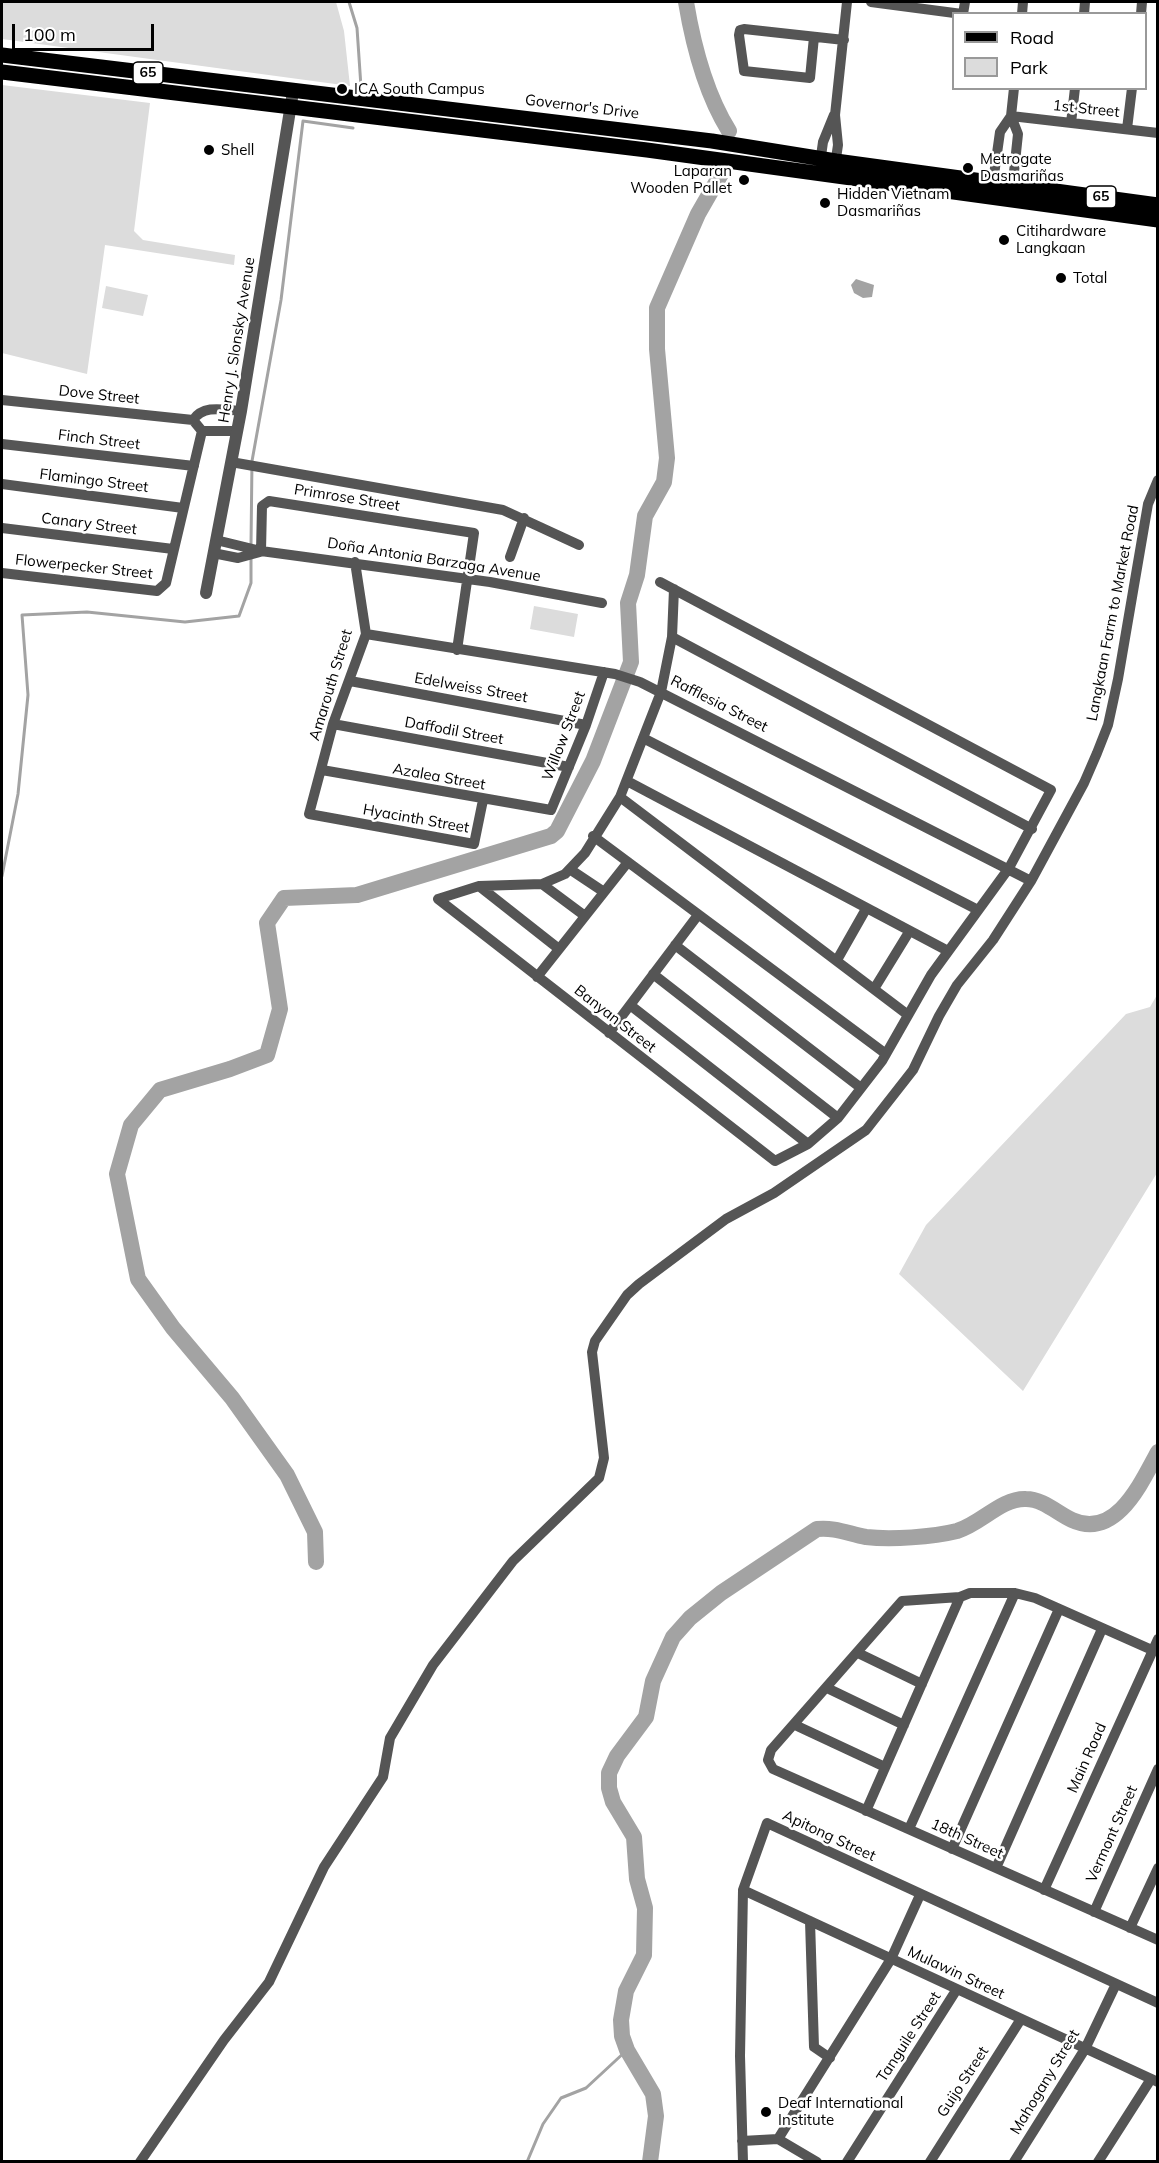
<!DOCTYPE html>
<html>
<head>
<meta charset="utf-8">
<style>
  body { margin:0 }
  #map { position:relative; width:1159px; height:2163px; overflow:hidden; background:#fff; font-family:Mulish,sans-serif }
  canvas { display:block }
  .frame { position:absolute; inset:0; border:3px solid #000; pointer-events:none }
  .legend { position:absolute; left:952px; top:12px; width:195px; height:78px; box-sizing:border-box; background:#fff; border:2px solid #999; margin:0; padding:8px 10px; list-style:none; font-size:18px; color:#000 }
  .legend li { display:flex; align-items:center; gap:12px; height:30px }
  .legend b { width:30px; border:2px solid #999 }
  .scale { position:absolute; left:12px; top:24px; width:142px; height:27px; box-sizing:border-box; border:3px solid #000; border-top:0; padding-left:8px; font-size:18px; line-height:21px; white-space:nowrap; color:#000; -webkit-text-stroke:4px #fff; paint-order:stroke }
</style>
</head>
<body>
<div id="map">
<canvas width="1159" height="2163"></canvas>
<div class="frame"></div>
<ul class="legend">
<li><b style="height:8px;background:#000"></b>Road</li>
<li><b style="height:16px;background:#dcdcdc"></b>Park</li>
</ul>
<div class="scale">100 m</div>
</div>
<script>
const ctx = document.querySelector('canvas').getContext('2d');
ctx.lineJoin = 'round';
function fill(path, color) {
  ctx.fillStyle = color;
  ctx.fill(path, 'evenodd');
}
function trace(path, color, width, dash) {
  ctx.strokeStyle = color;
  ctx.lineWidth = width;
  ctx.lineCap = dash ? 'butt' : 'round';
  ctx.setLineDash(dash || []);
  ctx.stroke(path);
}
function write(font, color, halo, rows, align = 'center') {
  ctx.font = font + ' Mulish,sans-serif';
  ctx.lineWidth = 5;
  ctx.setLineDash([]);
  ctx.textBaseline = 'middle';
  ctx.strokeStyle = halo;
  ctx.fillStyle = color;
  for (const [text, x, y, turn = 0] of rows) {
    ctx.save();
    ctx.translate(x, y);
    ctx.rotate((+turn || 0) * Math.PI / 180);
    ctx.textAlign = isNaN(turn) ? turn : align;
    if (halo) ctx.strokeText(text, 0, 0);
    ctx.fillText(text, 0, 0);
    ctx.restore();
  }
}
const green = new Path2D(`
  M2,2h334l8,29 6,55 -348,-47z
  M2,85l148,18 -16,128 9,9 92,15 -1,10 -129,-20 -18,129 -85,-21z
  M106,286l42,9 -5,21 -41,-8z
  M534,606l44,8 -4,23 -44,-8z
  M1157,995v178l-134,218 -124,-117 27,-49 200,-211 24,-7z`);
const water = new Path2D(`
  M856,279l18,6 -2,12 -9,1 -9,-5 -3,-8z`);
const stream = new Path2D(`
  M349,2l8,26 4,59
  M251,545l1,-84 29,-161 22,-179 50,7
  M2,876l16,-82 10,-99 -6,-80 65,-3 98,10 54,-6 12,-33v-25
  M527,2162l16,-38 18,-26 25,-10 41,-38`);
const river = new Path2D(`
  M686,2c7,42 20,92 43,129
  M316,1562l-1,-30 -28,-57 -55,-77 -59,-70 -35,-49 -21,-105 14,-49 29,-35 70,-21 37,-14 13,-46 -13,-86 17,-25 73,-3 194,-59 6,-5 36,-70 38,-99 -3,-59 9,-28 8,-59 19,-34 3,-24 -10,-109v-41l41,-94 23,-40
  M650,2162l6,-46 -3,-22 -26,-44 -5,-14 -1,-16 5,-29 18,-36 1,-47 -8,-29 -3,-42 -21,-35 -4,-14v-15l8,-17 29,-39 7,-36 20,-44 17,-19 31,-25 96,-64c18,-2 32,5 49,8 25,3 67,0 91,-6 24,-7 44,-33 69,-32 17,0 31,14 46,21 44,20 69,-37 86,-68`);
const minor = new Path2D(`
  M871,2l91,12
  M963,14l2,-12
  M1022,14l1,-12
  M1084,14l1,-12
  M1141,14l1,-12
  M814,37l-4,41 -66,-7 -5,-36 1,-5 4,-1 100,11
  M1011,116l147,17
  M1011,116l7,18 -6,57
  M1071,123l4,-35
  M1127,129l5,-41
  M820,163l3,-21 11,-27
  M835,165l3,-20 -3,-30 12,-113
  M992,189l8,-57 11,-16 3,-28
  M2,400l191,20 9,11h35
  M193,420c11,-16 31,-10 48,-9
  M2,444l192,22
  M231,462l272,48 76,35
  M2,484l181,24
  M2,528l171,21
  M216,540l45,11 229,31 112,21
  M261,551l1,-45 7,-5 205,32 -17,117
  M213,553l25,5 22,-6
  M510,557l14,-39
  M355,562l11,72 -33,90 -24,90 165,30 9,-44
  M2,573l155,18 9,-8 36,-152
  M366,634l249,40 25,8 391,199
  M672,637l360,192
  M350,681l236,44
  M333,724l236,43
  M643,738l335,172
  M322,770l229,40 35,-85 18,-53
  M627,781l321,170
  M620,797l288,218
  M593,836l293,218
  M571,870l33,22
  M542,884l43,32
  M479,886l80,63
  M438,899l337,262 33,-17 30,-26 44,-57 49,-86 78,-107 42,-78 -391,-208
  M438,899l41,-13 63,-2 23,-10 20,-21 35,-56 41,-105 11,-55 2,-48
  M675,945l186,143
  M837,960l29,-51
  M653,974l185,144
  M537,977l91,-115
  M874,989l35,-57
  M630,1005l178,139
  M609,1033l89,-118
  M1152,1650l-117,-52 -20,-5h-45l-10,4 -58,4 -131,149 -3,10 5,9 385,171
  M858,1653l64,31
  M827,1688l77,37
  M795,1725l90,42
  M866,1811l94,-214
  M909,1829l106,-236
  M952,1849l107,-240
  M996,1868l106,-239
  M743,1890l415,192
  M1044,1890l114,-251
  M1094,1912l64,-143
  M810,1921l4,126 16,11
  M1130,1928l28,-60
  M778,2139l113,-180 29,-64
  M742,2141l36,-2 39,23
  M140,2162l84,-122 45,-58 55,-115 59,-90 7,-39 43,-73 80,-104 86,-83 5,-20 -12,-106 3,-11 32,-46 12,-11 87,-65 48,-26 92,-63 47,-60 26,-54 18,-31 36,-45 38,-59 53,-98 13,-30 11,-28 10,-46 30,-175 10,-24
  M743,2162l-3,-106 3,-166 24,-67 391,180
  M847,2162l110,-173
  M930,2162l91,-143
  M1014,2162l71,-113 31,-65
  M1098,2162l53,-83`);
const tertiary = new Path2D(`
  M206,593l35,-182 51,-313`);
const primary = new Path2D(`
  M2,55l710,86 124,20 322,44
  M2,72l645,78 511,70`);
const markers = [
  [342,89,6,"#000"],
  [209,150,6,"#000"],
  [968,168,6,"#000"],
  [744,180,6,"#000"],
  [825,203,6,"#000"],
  [1004,240,6,"#000"],
  [1061,278,6,"#000"],
  [766,2112,6,"#000"]
];
const shields = [
  [148,73,30],
  [1101,197,30]
];
const shieldNames = [
  ["65",148,73],
  ["65",1101,197]
];
const poiNames = [
  ["ICA South Campus",354,89],
  ["Shell",221,150],
  ["Metrogate",980,159],
  ["Dasmariñas",980,176],
  ["Laparan",732,171,"right"],
  ["Wooden Pallet",732,188,"right"],
  ["Hidden Vietnam",837,194],
  ["Dasmariñas",837,211],
  ["Citihardware",1016,231],
  ["Langkaan",1016,248],
  ["Total",1073,278],
  ["Deaf International",778,2103],
  ["Institute",778,2120]
];
const streetNames = [
  ["Governor's Drive",582,107,7],
  ["1st Street",1086,109,6],
  ["Henry J. Slonsky Avenue",237,340,-81],
  ["Dove Street",99,395,6],
  ["Finch Street",99,440,7],
  ["Flamingo Street",94,481,7],
  ["Primrose Street",347,498,9],
  ["Canary Street",89,524,7],
  ["Doña Antonia Barzaga Avenue",434,560,9],
  ["Flowerpecker Street",84,567,6],
  ["Langkaan Farm to Market Road",1113,613,-79],
  ["Amarouth Street",331,685,-73],
  ["Edelweiss Street",471,688,10],
  ["Rafflesia Street",719,704,27],
  ["Daffodil Street",454,731,10],
  ["Willow Street",564,736,-69],
  ["Azalea Street",439,777,10],
  ["Hyacinth Street",416,819,10],
  ["Banyan Street",615,1019,38],
  ["Main Road",1087,1758,-66],
  ["Vermont Street",1112,1834,-66],
  ["Apitong Street",829,1836,25],
  ["18th Street",967,1839,24],
  ["Mulawin Street",956,1973,25],
  ["Tanguile Street",909,2037,-57],
  ["Guijo Street",963,2082,-57],
  ["Mahogany Street",1045,2082,-59]
];
fill(green, '#dcdcdc');
fill(water, '#a3a3a3');
trace(stream, '#a3a3a3', 3);
trace(river, '#a3a3a3', 16);
trace(minor, '#555', 10);
trace(tertiary, '#555', 12);
trace(primary, '#000', 15);
for (const [x, y, r, color] of markers) {
  const dot = new Path2D();
  dot.arc(x, y, r, 0, 2 * Math.PI);
  ctx.fillStyle = color;
  ctx.fill(dot);
  trace(dot, '#fff', 2);
}
for (const [x, y, w] of shields) {
  const box = new Path2D();
  box.roundRect(x - w / 2, y - 11, w, 22, 4.5);
  ctx.fillStyle = '#fff';
  ctx.fill(box);
  trace(box, '#000', 1.5);
}
write('bold 14px', '#000', null, shieldNames);
write('15px', '#000', '#fff', poiNames, 'left');
write('15px', '#000', '#fff', streetNames);
</script>
</body>
</html>
